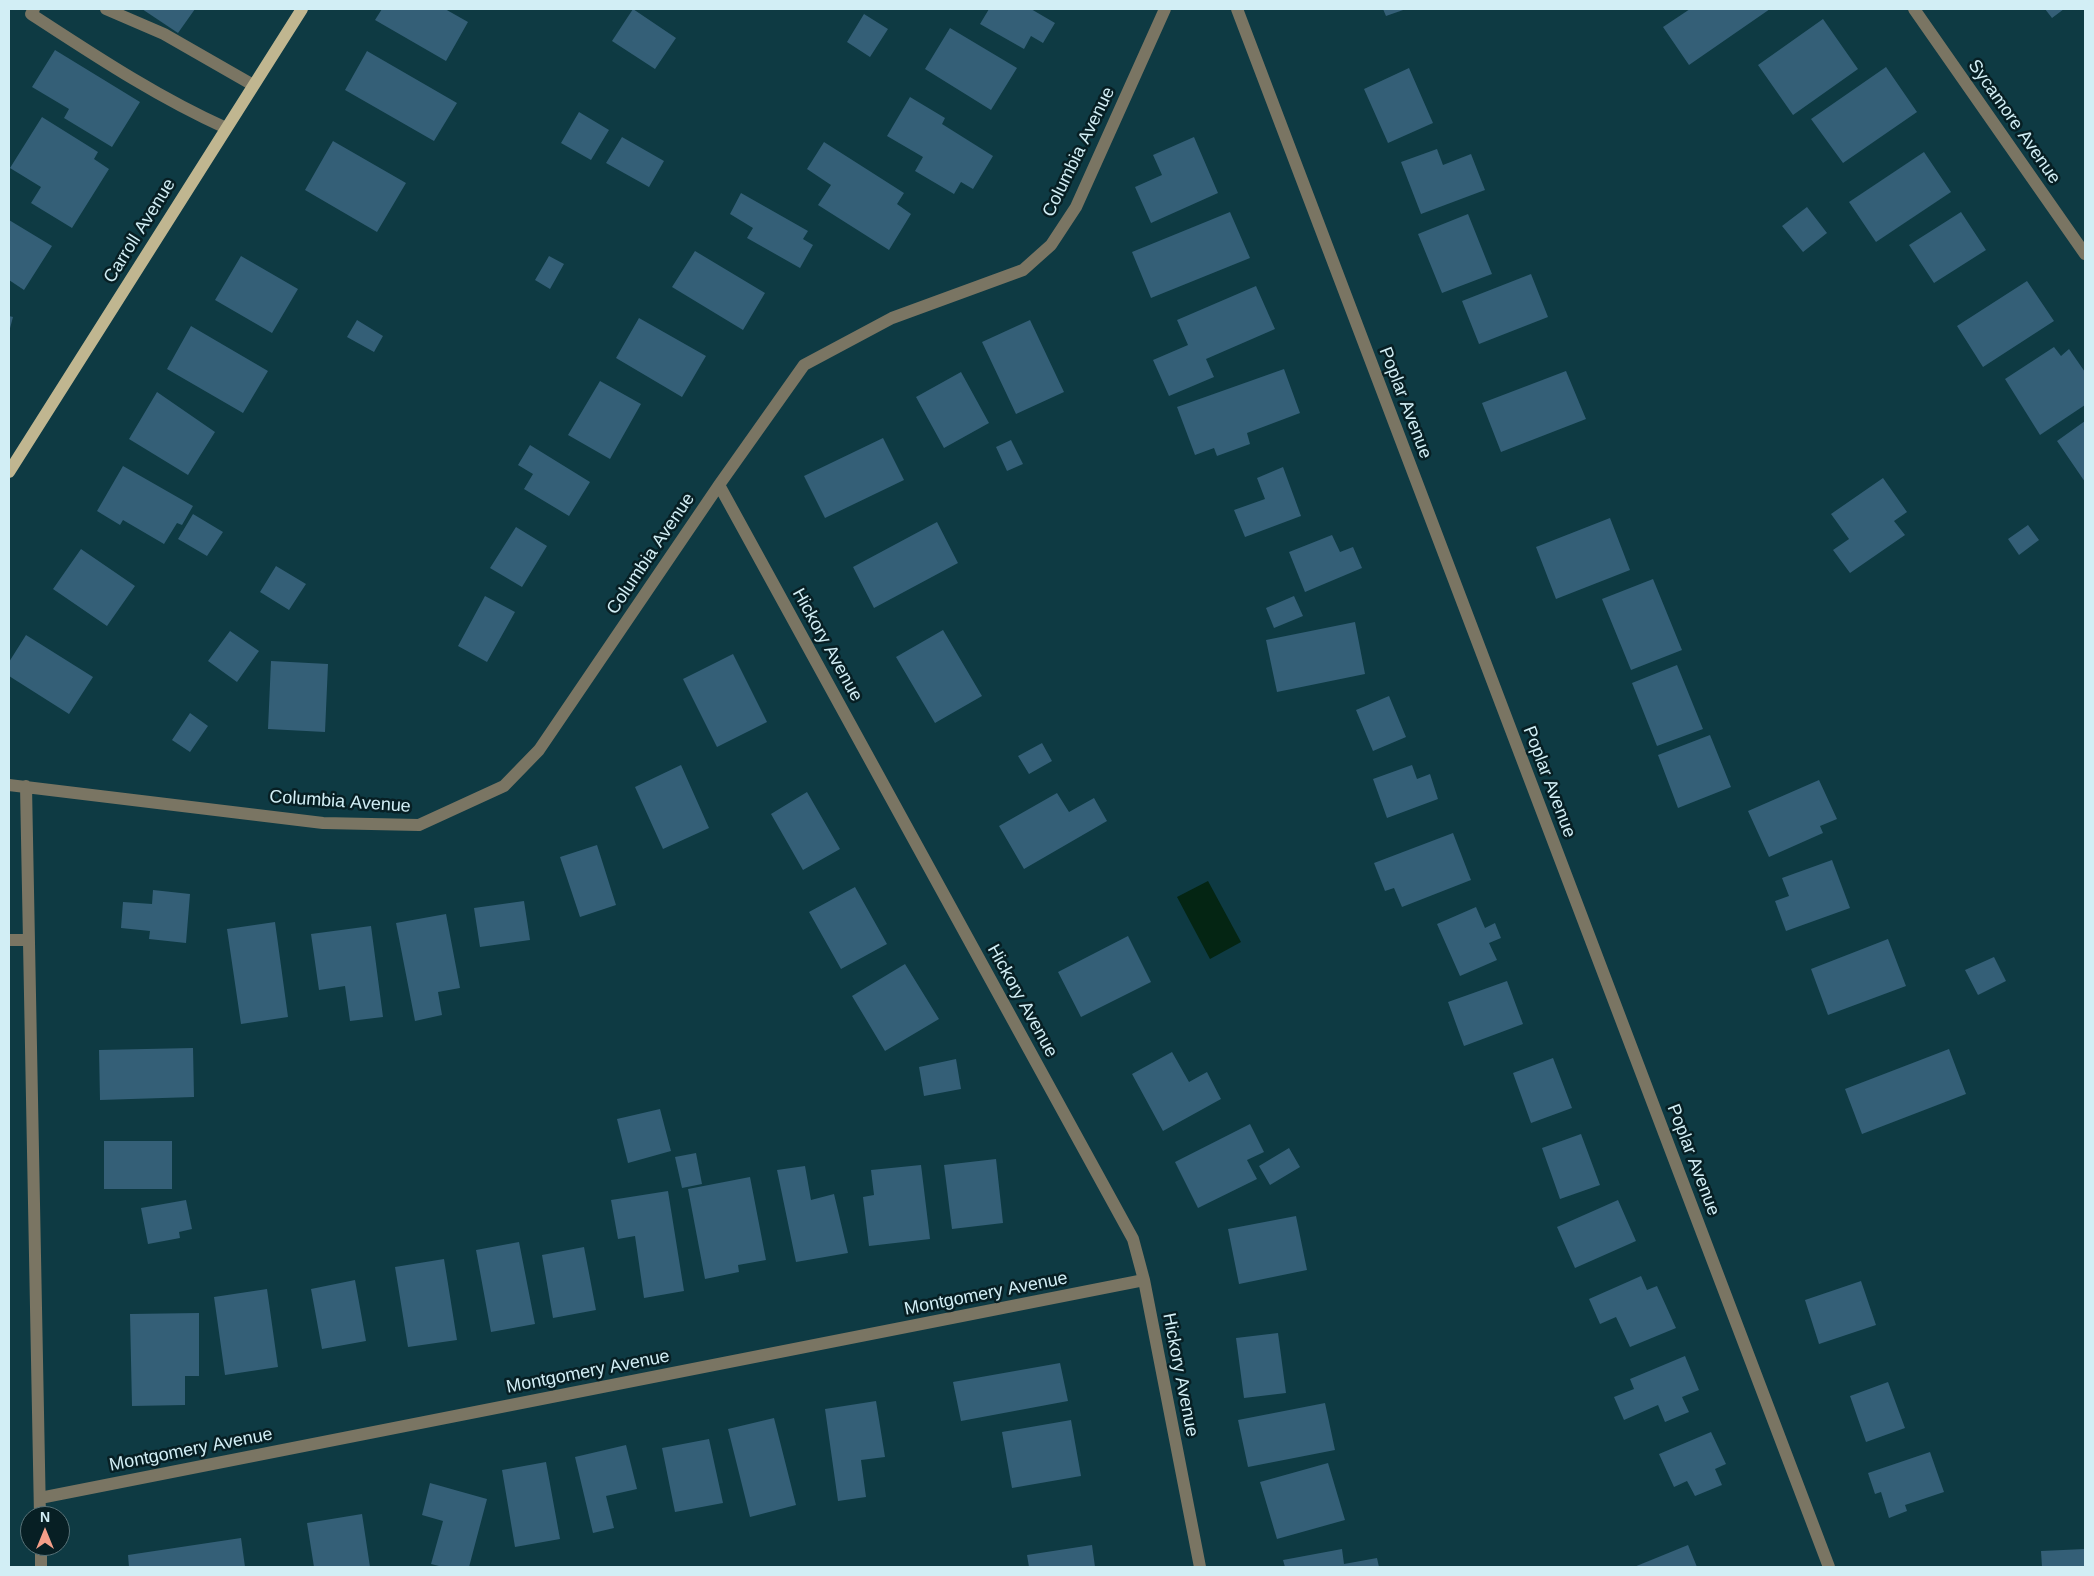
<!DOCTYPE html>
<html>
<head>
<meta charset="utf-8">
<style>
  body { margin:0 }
  #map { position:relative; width:2094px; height:1576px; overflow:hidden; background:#0e3a43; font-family:Arial,sans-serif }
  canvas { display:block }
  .frame { position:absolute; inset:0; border:10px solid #d2eef5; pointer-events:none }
  .north { position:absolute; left:20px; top:1506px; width:50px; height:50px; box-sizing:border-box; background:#071f24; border:1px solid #587278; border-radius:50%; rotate:0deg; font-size:14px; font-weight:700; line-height:20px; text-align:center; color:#d2eef5 }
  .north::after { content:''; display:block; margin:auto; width:18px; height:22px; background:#f49e88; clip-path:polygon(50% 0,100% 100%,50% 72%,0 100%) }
</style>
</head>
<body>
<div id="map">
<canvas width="2094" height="1576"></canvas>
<div class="frame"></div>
<div class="north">N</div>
</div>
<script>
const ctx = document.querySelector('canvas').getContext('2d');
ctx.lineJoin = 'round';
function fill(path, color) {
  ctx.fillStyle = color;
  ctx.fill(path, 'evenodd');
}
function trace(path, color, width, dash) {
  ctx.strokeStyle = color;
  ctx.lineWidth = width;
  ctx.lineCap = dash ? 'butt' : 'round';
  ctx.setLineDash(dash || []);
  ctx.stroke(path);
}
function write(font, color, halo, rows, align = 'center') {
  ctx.font = font + ' Arial,sans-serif';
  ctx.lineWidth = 5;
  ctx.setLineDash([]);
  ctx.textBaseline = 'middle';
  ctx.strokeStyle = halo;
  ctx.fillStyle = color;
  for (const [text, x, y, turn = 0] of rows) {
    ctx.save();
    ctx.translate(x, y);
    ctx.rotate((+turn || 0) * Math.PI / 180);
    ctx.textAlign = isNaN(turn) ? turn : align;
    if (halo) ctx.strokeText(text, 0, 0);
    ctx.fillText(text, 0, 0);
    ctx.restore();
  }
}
const water = new Path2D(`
  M1208,881l33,61 -31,17 -33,-62z`);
const building = new Path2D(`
  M142,9h53l-17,24z
  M382,9h63l23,13 -22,39 -71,-41z
  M633,9l43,29 -21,31 -43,-28z
  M989,9h42l24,14 -12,20 -12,-7 -7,13 -44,-25z
  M1383,9h23l-20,7z
  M1690,9h80l-81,56 -26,-38z
  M2045,9h19l-12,9z
  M864,14l24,15 -18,28 -23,-15z
  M1823,19l35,50 -65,46 -35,-50z
  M950,28l67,40 -26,42 -66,-41z
  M55,50l85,52 -28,45 -48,-29 5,-9 -37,-22z
  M367,51l90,52 -23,38 -89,-51z
  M1886,67l31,45 -74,51 -32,-44z
  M1409,68l24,55 -45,20 -24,-54z
  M910,97l35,21 -3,6 51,32 -20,33 -12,-7 -7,12 -39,-23 8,-14 -36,-21z
  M579,112l30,18 -18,30 -30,-17z
  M42,117l56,35 -4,7 15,10 -37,59 -41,-25 10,-16 -31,-19z
  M622,137l42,24 -15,26 -43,-24z
  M1194,137l24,56 -67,30 -16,-36 27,-12 -9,-20z
  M333,141l73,42 -29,49 -72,-42z
  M824,142l80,51 -7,11 14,10 -22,36 -71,-45 13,-20 -24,-16z
  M1437,149l6,16 28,-11 14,36 -64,24 -20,-52z
  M1924,152l27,40 -75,50 -27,-40z
  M741,193l67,38 -5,8 10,6 -13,23 -53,-30 6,-10 -23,-14z
  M1807,207l20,26 -24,19 -21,-26z
  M1230,212l20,46 -99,40 -19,-46z
  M1961,212l25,38 -52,33 -25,-38z
  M1468,214l24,60 -50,19 -24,-59z
  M9,220l43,26 -28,44 -15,-10z
  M695,251l70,42 -22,37 -71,-43z
  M241,256l57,33 -26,44 -57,-33z
  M549,256l15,8 -14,25 -15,-9z
  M1531,274l17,43 -69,27 -17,-43z
  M2027,281l27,40 -71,46 -26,-41z
  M1256,286l19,43 -69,30 8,18 -45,19 -16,-36 35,-15 -11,-25z
  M9,316l4,1 -4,15z
  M639,318l67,38 -24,41 -66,-39z
  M357,320l26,16 -9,16 -27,-15z
  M1030,320l34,72 -48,22 -34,-72z
  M191,326l77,45 -25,42 -76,-44z
  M2054,347l7,9 8,-7 16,23v33l-45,30 -35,-56z
  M1284,369l16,44 -53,20 3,11 -33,12 -3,-8 -19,7 -18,-48z
  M1566,371l20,48 -85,33 -19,-49z
  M961,372l28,51 -45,25 -28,-51z
  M600,381l41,23 -31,55 -42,-24z
  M157,392l58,40 -27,43 -59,-36z
  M2085,421v61l-28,-41z
  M883,438l21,42 -79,38 -21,-42z
  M1011,440l12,24 -16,7 -11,-24z
  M530,445l60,37 -21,34 -45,-27 9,-15 -15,-9z
  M123,466l70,40 -11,19 -5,-2 -13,21 -41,-24 -3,5 -23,-14z
  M1283,467l18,49 -56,21 -11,-27 31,-11 -8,-21z
  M1883,478l24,34 -13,9 11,14 -55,38 -17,-23 16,-11 -18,-25z
  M193,514l30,18 -16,24 -29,-17z
  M1610,518l20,52 -74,29 -20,-52z
  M937,522l21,41 -84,45 -21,-41z
  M2028,525l11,15 -20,15 -11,-16z
  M516,527l31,19 -25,41 -32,-19z
  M1332,535l8,17 13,-5 9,21 -57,24 -16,-40z
  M81,549l54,37 -28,40 -54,-37z
  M276,566l30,18 -17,26 -29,-18z
  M1653,579l29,71 -51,20 -29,-71z
  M485,596l30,16 -28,50 -29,-16z
  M1294,596l9,20 -29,12 -8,-20z
  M1355,622l10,52 -88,18 -11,-52z
  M943,630l39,66 -47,27 -39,-66z
  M230,631l29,20 -22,31 -29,-21z
  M26,635l67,42 -24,37 -60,-38v-14z
  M733,654l34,68 -50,25 -34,-68z
  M271,661l57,3 -3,68 -57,-3z
  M1677,665l26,64 -46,17 -25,-63z
  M1389,696l17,41 -33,14 -17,-41z
  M190,713l18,13 -18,26 -18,-12z
  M1710,735l21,52 -53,21 -20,-53z
  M1042,743l10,18 -23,13 -11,-18z
  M681,765l28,63 -46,21 -28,-62z
  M1412,765l5,14 13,-5 8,25 -51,19 -14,-39z
  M1819,780l18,39 -17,7 3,7 -54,24 -21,-46z
  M807,792l33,57 -37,21 -32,-56z
  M1057,793l12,19 25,-14 13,23 -83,48 -25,-43z
  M1453,833l18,47 -69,27 -8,-19 -9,3 -11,-28z
  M597,845l19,60 -36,12 -20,-60z
  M1832,860l18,48 -64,23 -11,-30 14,-5 -7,-18z
  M855,887l32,57 -46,25 -32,-57z
  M153,890l37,4 -4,49 -37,-4 1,-8 -29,-3 2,-26 29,2z
  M524,901l6,39 -50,7 -6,-39z
  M1476,907l9,21 10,-5 6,15 -12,5 8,17 -37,16 -23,-52z
  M446,914l14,74 -22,4 4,23 -27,6 -19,-98z
  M275,922l13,95 -47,7 -14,-95z
  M371,926l12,91 -33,4 -5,-35 -26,4 -8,-56z
  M1128,936l23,46 -70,35 -23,-45z
  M1888,939l18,47 -78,29 -17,-46z
  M1994,957l12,24 -28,14 -13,-25z
  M905,964l34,55 -54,32 -33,-55z
  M1507,981l16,43 -59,22 -16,-44z
  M193,1048l1,49 -94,3 -1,-50z
  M1949,1049l17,45 -104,40 -17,-45z
  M1172,1052l17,30 18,-10 14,27 -58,32 -31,-57z
  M1553,1058l19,50 -41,15 -18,-50z
  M956,1059l5,30 -37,7 -5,-29z
  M660,1109l11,42 -43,12 -11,-44z
  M1250,1124l14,28 -17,8 10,19 -59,29 -23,-46z
  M1581,1134l19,51 -40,14 -18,-51z
  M104,1141h68v48h-68z
  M1289,1148l11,19 -30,18 -11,-19z
  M696,1153l6,31 -20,4 -7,-31z
  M996,1159l7,64 -51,6 -8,-64z
  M921,1165l9,74 -61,7 -6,-49 11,-2 -3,-25z
  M805,1166l6,34 23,-6 14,59 -52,9 -19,-92z
  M750,1177l16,83 -28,5 1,7 -34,7 -17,-90z
  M668,1191l16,100 -40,7 -9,-62 -17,3 -7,-39z
  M186,1200l6,29 -13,3 1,6 -32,6 -7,-36z
  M1618,1200l18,41 -61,27 -18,-41z
  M1296,1216l11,54 -68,14 -11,-55z
  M519,1242l16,82 -44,8 -15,-82z
  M584,1247l12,63 -43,8 -11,-63z
  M444,1259l13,81 -49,7 -13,-80z
  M1641,1276l6,14 10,-4 19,42 -46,19 -14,-30 -16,7 -11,-25z
  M355,1280l11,61 -44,8 -11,-60z
  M1861,1281l15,44 -57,19 -14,-44z
  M267,1289l11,78 -53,8 -11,-78z
  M199,1313v63h-14v29l-53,1 -2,-92z
  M1278,1333l8,60 -42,5 -8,-60z
  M1685,1356l14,34 -17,7 7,15 -24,10 -7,-17 -34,15 -10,-23 20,-8 -4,-10z
  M1060,1363l8,38 -107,20 -8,-39z
  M1888,1382l17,46 -39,14 -16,-46z
  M876,1401l9,56 -24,3 5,37 -28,4 -13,-92z
  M1325,1403l10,47 -87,17 -10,-47z
  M774,1418l22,87 -46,12 -22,-88z
  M1071,1420l10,56 -69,12 -10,-56z
  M1711,1432l15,32 -11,5 7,16 -27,11 -8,-15 -13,6 -15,-33z
  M709,1439l14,64 -48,9 -13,-64z
  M626,1445l11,44 -31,7 8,32 -21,5 -18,-76z
  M1930,1452l14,40 -39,13 2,6 -18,7 -8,-26 -6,2 -7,-21z
  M546,1462l14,77 -45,8 -13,-77z
  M1328,1463l17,57 -68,19 -17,-57z
  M430,1483l57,16 -18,68h-26l-12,-3 12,-43 -21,-6z
  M362,1514l8,53h-56l-7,-44z
  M241,1538l4,29h-116l-1,-12z
  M1092,1545l3,22h-66l-2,-12z
  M1688,1545l9,22h-63z
  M1342,1549l2,15 33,-6 2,9h-94l-2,-7z
  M2085,1549v18h-43l-1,-16z`);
const minor = new Path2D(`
  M34,9l-3,5c63,41 126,83 195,114
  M106,9l58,25 89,51
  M1237,9l592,1558
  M1914,9l171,245
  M719,485l414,754 11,41 56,287
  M9,785l314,38 96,2 85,-39 35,-36 180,-265 85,-120 88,-47 131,-48 28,-25 25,-38 89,-198
  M26,786l14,730
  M9,940h20
  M40,1498l1104,-218
  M41,1546v21`);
const major = new Path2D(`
  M9,472l293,-463`);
const streetNames = [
  ["Sycamore Avenue",2014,122,55],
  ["Columbia Avenue",1079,152,-64],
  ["Carroll Avenue",140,231,-58],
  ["Poplar Avenue",1405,403,69],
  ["Columbia Avenue",651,554,-56],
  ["Hickory Avenue",827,645,61],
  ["Poplar Avenue",1549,782,69],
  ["Columbia Avenue",340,802,4],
  ["Hickory Avenue",1022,1001,61],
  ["Poplar Avenue",1693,1160,69],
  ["Montgomery Avenue",986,1294,-11],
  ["Montgomery Avenue",588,1372,-11],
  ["Hickory Avenue",1180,1375,79],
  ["Montgomery Avenue",191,1450,-11]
];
fill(water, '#042513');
fill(building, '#345f77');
trace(minor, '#7a7563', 12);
trace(major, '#c0b690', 12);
write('18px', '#d2eef5', '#071f24', streetNames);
</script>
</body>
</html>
